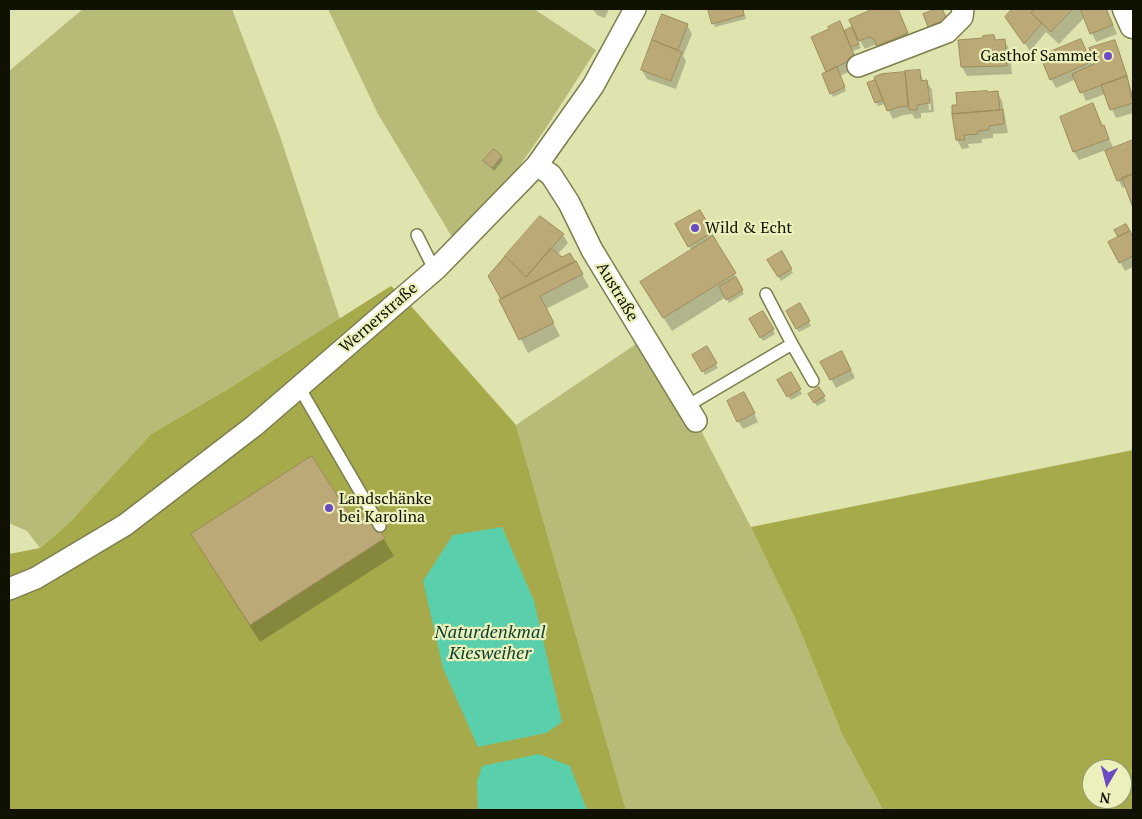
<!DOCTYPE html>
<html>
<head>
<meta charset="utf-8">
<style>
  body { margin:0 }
  #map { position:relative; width:1142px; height:819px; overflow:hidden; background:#dfe3ae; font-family:"PT Serif",serif }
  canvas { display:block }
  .frame { position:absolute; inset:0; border:10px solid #101101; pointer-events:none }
  .north { position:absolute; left:1082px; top:759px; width:50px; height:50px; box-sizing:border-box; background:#ecf0bb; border:1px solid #949771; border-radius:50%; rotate:188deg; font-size:14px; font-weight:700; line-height:20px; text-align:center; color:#101101 }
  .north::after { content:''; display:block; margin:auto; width:18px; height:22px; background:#6b4ac3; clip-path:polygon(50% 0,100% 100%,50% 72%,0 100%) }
</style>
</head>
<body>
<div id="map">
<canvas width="1142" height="819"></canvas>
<div class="frame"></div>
<div class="north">N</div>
</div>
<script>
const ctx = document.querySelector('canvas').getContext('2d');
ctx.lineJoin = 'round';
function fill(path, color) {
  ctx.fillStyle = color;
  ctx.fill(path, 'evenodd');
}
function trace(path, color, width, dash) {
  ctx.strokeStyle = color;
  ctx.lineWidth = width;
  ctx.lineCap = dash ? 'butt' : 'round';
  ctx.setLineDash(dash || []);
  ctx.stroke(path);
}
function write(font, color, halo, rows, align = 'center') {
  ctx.font = font + ' "PT Serif",serif';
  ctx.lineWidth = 4.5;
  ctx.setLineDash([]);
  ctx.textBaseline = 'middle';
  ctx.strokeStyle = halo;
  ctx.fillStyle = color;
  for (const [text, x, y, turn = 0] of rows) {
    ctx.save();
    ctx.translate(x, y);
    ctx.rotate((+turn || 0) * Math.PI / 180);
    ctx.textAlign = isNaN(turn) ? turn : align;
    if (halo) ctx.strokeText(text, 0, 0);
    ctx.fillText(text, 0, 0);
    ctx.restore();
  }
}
const green = new Path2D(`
  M83,9h149l47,124 61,186 -112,70 -77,45 -83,90 -28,24 -13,-17 -18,-8v-452z
  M328,9h206l62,41 -50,78 -72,103 -16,16 -80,-133z
  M645,338l51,83 70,135 29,62 47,116 41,76h-257l-110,-385z`);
const forest = new Path2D(`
  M391,286l12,11 113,128 110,385h-617v-256l31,-6 28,-24 83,-90 77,-45z
  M1133,450v360h-250l-41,-76 -47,-116 -44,-91zM1092,769h30v30h-30z`);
const water = new Path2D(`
  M502,527l32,74 28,121 -16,11 -68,14 -35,-79 -20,-87 30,-46z
  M539,754l31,12 17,44h-109l-1,-28 5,-16z`);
const shadow = new Path2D(`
  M593,9h16l-4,9 -8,-3z
  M709,9h34l3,10 -31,8z
  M874,9h23l15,32 -33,6 -5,-2 -9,4 -6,-10 -2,1 4,8 -8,3 7,18h-5l-15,7 6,15 -13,6 -2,-4 -3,-20 -15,-36 18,-7 9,-7 5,9 9,-4z
  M935,9h8l5,14 -17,7 -2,-4 7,-16z
  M1013,9h94l10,25 -21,8 -11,-25 -26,27 -13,-12 -16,19 -24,-34z
  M663,16l24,9 5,9 -9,22 3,5 -10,28 -29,-10 -5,-9z
  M994,37l2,4h9l4,8 3,25 -45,2 -5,-9z
  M1081,40l12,26 21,-24 5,8 14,45v18l-17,5 -11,-24 -19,7 -10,-22 -20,9 -5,-9z
  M919,71l5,11h3l5,8 2,22 -13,1v5l-6,1 -3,-5 -8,1 -11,4 -8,-15 -7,2 -2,-4 5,-2 1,-25zM927,89h2l2,21h-2z
  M997,92l5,9 6,32 -15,1v4l-11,1v4l-14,1 1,4 -7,1 -5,-9 -4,-34z
  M1093,105l21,44 19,-8v63l-6,-17 -4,1 -5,-8 -12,-30 -27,10 -5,-8 -13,-34z
  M501,157l2,3 -9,11 -9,-10z
  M699,211l18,30 -2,1 27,45 -1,1 3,6 -15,9 -3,-6 -54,34 -23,-36 43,-44 -16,-26z
  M1126,225l7,14v28l-8,4 -5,-9 -1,-24 -3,-7z
  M563,235l5,8 -11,12 17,9 2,-1 13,24 -43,22 14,27 -32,17 -27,-52z
  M781,253l12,20 -12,8 -12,-21z
  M800,305l11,21 -12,6 -11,-21z
  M763,313l12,21 -12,7 -12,-21z
  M706,348l12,20 -13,7 -11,-20z
  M847,361l8,17 -19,10 -14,-25z
  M791,373l11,21 -11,6 -12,-20z
  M819,388l7,13 -9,5 -7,-12z
  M749,402l9,20 -15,7 -5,-8z
  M369,515l25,41 -134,86 -58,-91 152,-27z`);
const building = new Path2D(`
  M708,9h35l1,6 -32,9z
  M873,9h25l10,24 -31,13 -3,-7 -5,-2 -10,4 -10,-21z
  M936,9h6l5,10 -19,8 -5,-13z
  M1012,9h23l-4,4 11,10 -18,21 -19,-27z
  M1035,9h38l-22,23 -20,-19z
  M1085,9h21l7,16 -23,9 -9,-23z
  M662,14l26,10 -10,26 -26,-10z
  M840,21l16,39 -7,1 -23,11 -15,-35 18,-8 -1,-2z
  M852,27l7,17 -8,3 -7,-16z
  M994,35l1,5 10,-1 2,27 -46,1 -3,-27 25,-2v-2z
  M1081,39l10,23 -41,18 -10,-24z
  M652,40l30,12 -11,29 -30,-11z
  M1115,40l12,36 -47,17 -8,-19 22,-10 -5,-16z
  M837,67l8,20 -15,7 -8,-20z
  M920,70l1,11 6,-1 3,23 -13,2v5h-8l-4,-39z
  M905,72l3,34 -9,1 -12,4 -13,-34 7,-3z
  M1127,76l6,27 -23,7 -9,-25z
  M875,80l8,20 -8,3 -8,-20z
  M987,91v1l11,-1 2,19 -48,4v-9h5l-1,-12z
  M1093,103l9,23 2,-1 5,14 -36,13 -13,-35z
  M1003,110l1,14 -15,2v4l-11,1v3l-14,1 1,5h-9l-4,-26z
  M1133,140v34l-16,7 -12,-30z
  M494,149l8,7 -10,12 -9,-7z
  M1133,174v34l-11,-30z
  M700,210l13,22 -25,15 -13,-23z
  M540,216l24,18 -38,43 -21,-21z
  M1126,224l4,7 -12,6 -4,-7z
  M1130,231l3,6v19l-14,7 -11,-21z
  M713,236l23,37 -73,45 -23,-36z
  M551,248l11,9 8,-4 5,9 -74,37 -13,-23 17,-20 21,21z
  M782,251l10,18 -14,8 -11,-17z
  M576,261l7,13 -43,22 14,27 -35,17 -20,-40z
  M736,277l7,13 -17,10 -7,-13z
  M800,303l10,18 -14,8 -10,-18z
  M763,311l11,18 -14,9 -11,-19z
  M707,346l10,17 -15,9 -10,-17z
  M842,351l9,19 -21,10 -10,-18z
  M791,372l10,17 -14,8 -10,-17z
  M819,387l6,9 -11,7 -6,-9z
  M744,392l11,21 -18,9 -10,-21z
  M312,456l42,66 15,-9 16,25 -135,87 -59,-91z`);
const service = new Path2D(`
  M417,235l13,26 7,7
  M766,294l26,50
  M299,387l81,139
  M687,406l105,-62 21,37`);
const minor = new Path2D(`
  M858,66l89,-34 15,-15 1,-8
  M537,165l14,10 18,28 23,47 104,171
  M9,589l27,-11 89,-53 129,-99 183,-158 100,-103 56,-79 42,-77`);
const tertiary = new Path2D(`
  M1126,9l7,16`);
const markers = [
  [1108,56,5,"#6b4ac3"],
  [695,228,5,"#6b4ac3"],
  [329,508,5,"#6b4ac3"]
];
const poiNames = [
  ["Gasthof Sammet",1098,56,"right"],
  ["Wild & Echt",705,228],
  ["Landschänke",339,499],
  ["bei Karolina",339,517]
];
const streetNames = [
  ["Austraße",617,292,59],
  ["Wernerstraße",379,318,-41]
];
const waterNames = [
  ["Naturdenkmal",490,633],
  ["Kiesweiher",490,654]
];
fill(green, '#b8bb77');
fill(forest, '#a7aa4b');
fill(water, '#59cfac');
fill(shadow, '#0003');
fill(building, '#bbaa78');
trace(building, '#9d8c5c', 1);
trace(service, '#7c7e4d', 14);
trace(minor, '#7c7e4d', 24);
trace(tertiary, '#7c7e4d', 29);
trace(service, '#fff', 11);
trace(minor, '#fff', 21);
trace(tertiary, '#fff', 26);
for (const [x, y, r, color] of markers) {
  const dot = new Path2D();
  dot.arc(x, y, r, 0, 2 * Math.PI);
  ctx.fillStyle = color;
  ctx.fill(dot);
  trace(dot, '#ecf0bb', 2);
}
write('16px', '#101101', '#ecf0bb', poiNames, 'left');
write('16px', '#101101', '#ecf0bb', streetNames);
write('italic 18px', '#0c4133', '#ecf0bb', waterNames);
</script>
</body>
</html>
